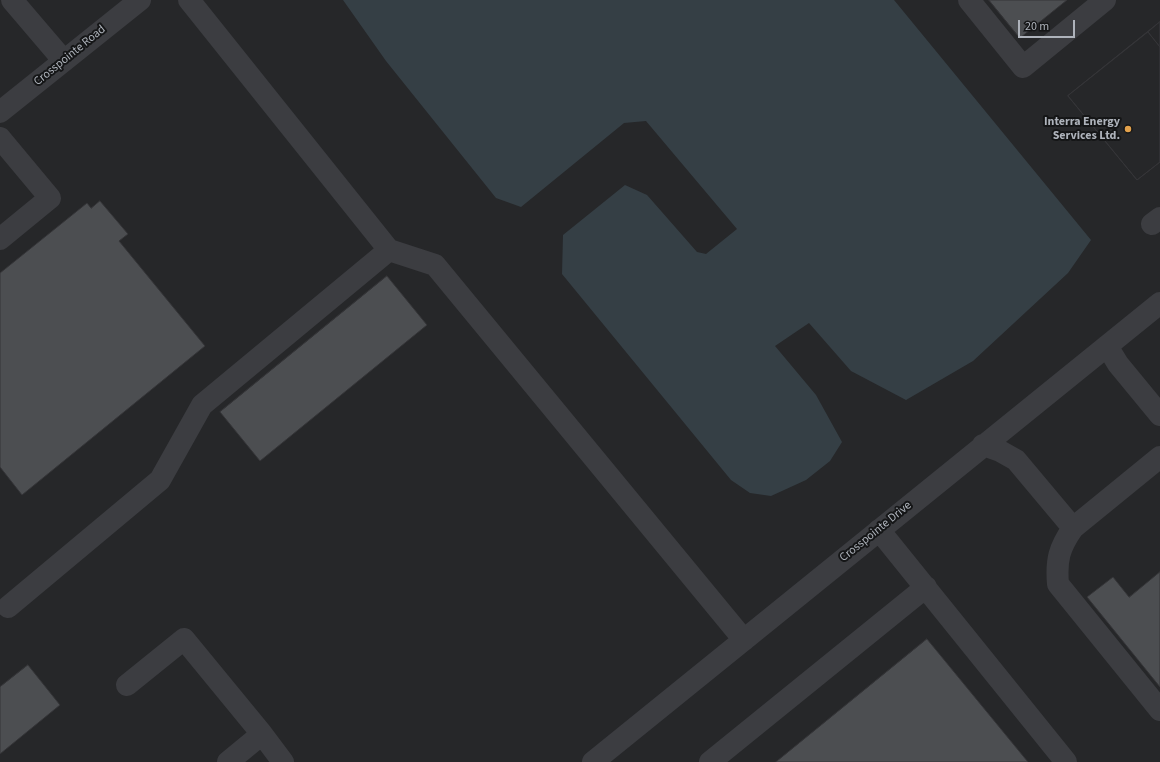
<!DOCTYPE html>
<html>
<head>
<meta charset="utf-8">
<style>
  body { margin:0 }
  #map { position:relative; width:1160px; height:762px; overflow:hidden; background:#1a1b1c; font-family:"Source Sans 3",sans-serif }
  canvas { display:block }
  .scale { position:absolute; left:1018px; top:20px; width:57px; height:18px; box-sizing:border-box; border:2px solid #aeb3bb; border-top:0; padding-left:5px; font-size:12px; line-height:14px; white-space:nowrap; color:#aeb3bb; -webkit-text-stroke:3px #151617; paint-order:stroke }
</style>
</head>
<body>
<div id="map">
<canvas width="1160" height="762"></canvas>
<div class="scale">20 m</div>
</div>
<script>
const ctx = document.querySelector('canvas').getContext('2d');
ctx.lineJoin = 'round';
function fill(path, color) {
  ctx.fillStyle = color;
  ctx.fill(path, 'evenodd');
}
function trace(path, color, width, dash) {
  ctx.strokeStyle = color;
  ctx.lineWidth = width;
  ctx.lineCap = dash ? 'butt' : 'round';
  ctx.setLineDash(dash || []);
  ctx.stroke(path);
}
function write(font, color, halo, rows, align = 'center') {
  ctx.font = font + ' "Source Sans 3",sans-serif';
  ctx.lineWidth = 4;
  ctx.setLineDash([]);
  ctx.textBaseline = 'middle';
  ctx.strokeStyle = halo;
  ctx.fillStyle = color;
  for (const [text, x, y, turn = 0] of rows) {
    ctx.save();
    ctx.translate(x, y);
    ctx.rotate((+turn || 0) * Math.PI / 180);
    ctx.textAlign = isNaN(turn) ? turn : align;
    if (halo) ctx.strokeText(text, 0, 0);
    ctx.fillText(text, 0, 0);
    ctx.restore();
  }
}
const built = new Path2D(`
  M0,0h1160v762h-1160z`);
const water = new Path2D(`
  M343,0h551l197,240 -23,33 -95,88 -67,39 -55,-29 -42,-48 -34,23 41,49 26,47 -12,19 -24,19 -35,16 -21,-3 -19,-13 -169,-206 1,-39 62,-50 22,10 50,57 9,2 31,-25 -91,-108 -22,2 -103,84 -25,-9 -110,-137z`);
const building = new Path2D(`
  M989,0h78l-47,38z
  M1160,22v140l-23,18 -69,-84z
  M1160,22v25l-12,-15z
  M1148,32l12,15v115l-23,18 -69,-84z
  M100,201l28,33 -9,7 86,105 -183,149 -22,-28v-194l87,-70 4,5z
  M387,276l40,49 -167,136 -40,-49z
  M1160,572v115l-73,-90 26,-20 16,20z
  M927,639l101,123h-252z
  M28,665l32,40 -60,49v-67z`);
const minor = new Path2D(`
  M12,0l52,61
  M189,0l200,250 46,15 309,375
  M969,0l54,67 82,-67
  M0,112l140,-112
  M0,138l50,60 -50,41
  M1152,224l8,-6
  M1107,346l11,18 42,51
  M983,445l17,6 16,9 57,68 87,-71
  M1073,528c-14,20 -17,32 -15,56l102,126
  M879,530l187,232
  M8,607l152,-127 42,-75 187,-155
  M127,685l57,-46 78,95
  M228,762l34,-28 21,28
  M593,762l567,-459
  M710,762l216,-175`);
const markers = [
  [1128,129,4,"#e3a24c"]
];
const streetNames = [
  ["Crosspointe Road",70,56,-39],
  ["Crosspointe Drive",876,532,-39]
];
const poiNames = [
  ["Interra Energy",1120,122],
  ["Services Ltd.",1120,136]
];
fill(built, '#262729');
fill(water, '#353f45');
fill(building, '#4c4e51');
trace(building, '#353538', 1);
trace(minor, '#3c3d41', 22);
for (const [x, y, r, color] of markers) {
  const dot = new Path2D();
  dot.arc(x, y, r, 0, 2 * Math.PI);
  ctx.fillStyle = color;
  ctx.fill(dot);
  trace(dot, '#151617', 1.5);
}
write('12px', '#aeb3bb', '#151617', streetNames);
write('bold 12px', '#aeb3bb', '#151617', poiNames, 'right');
</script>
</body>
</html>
